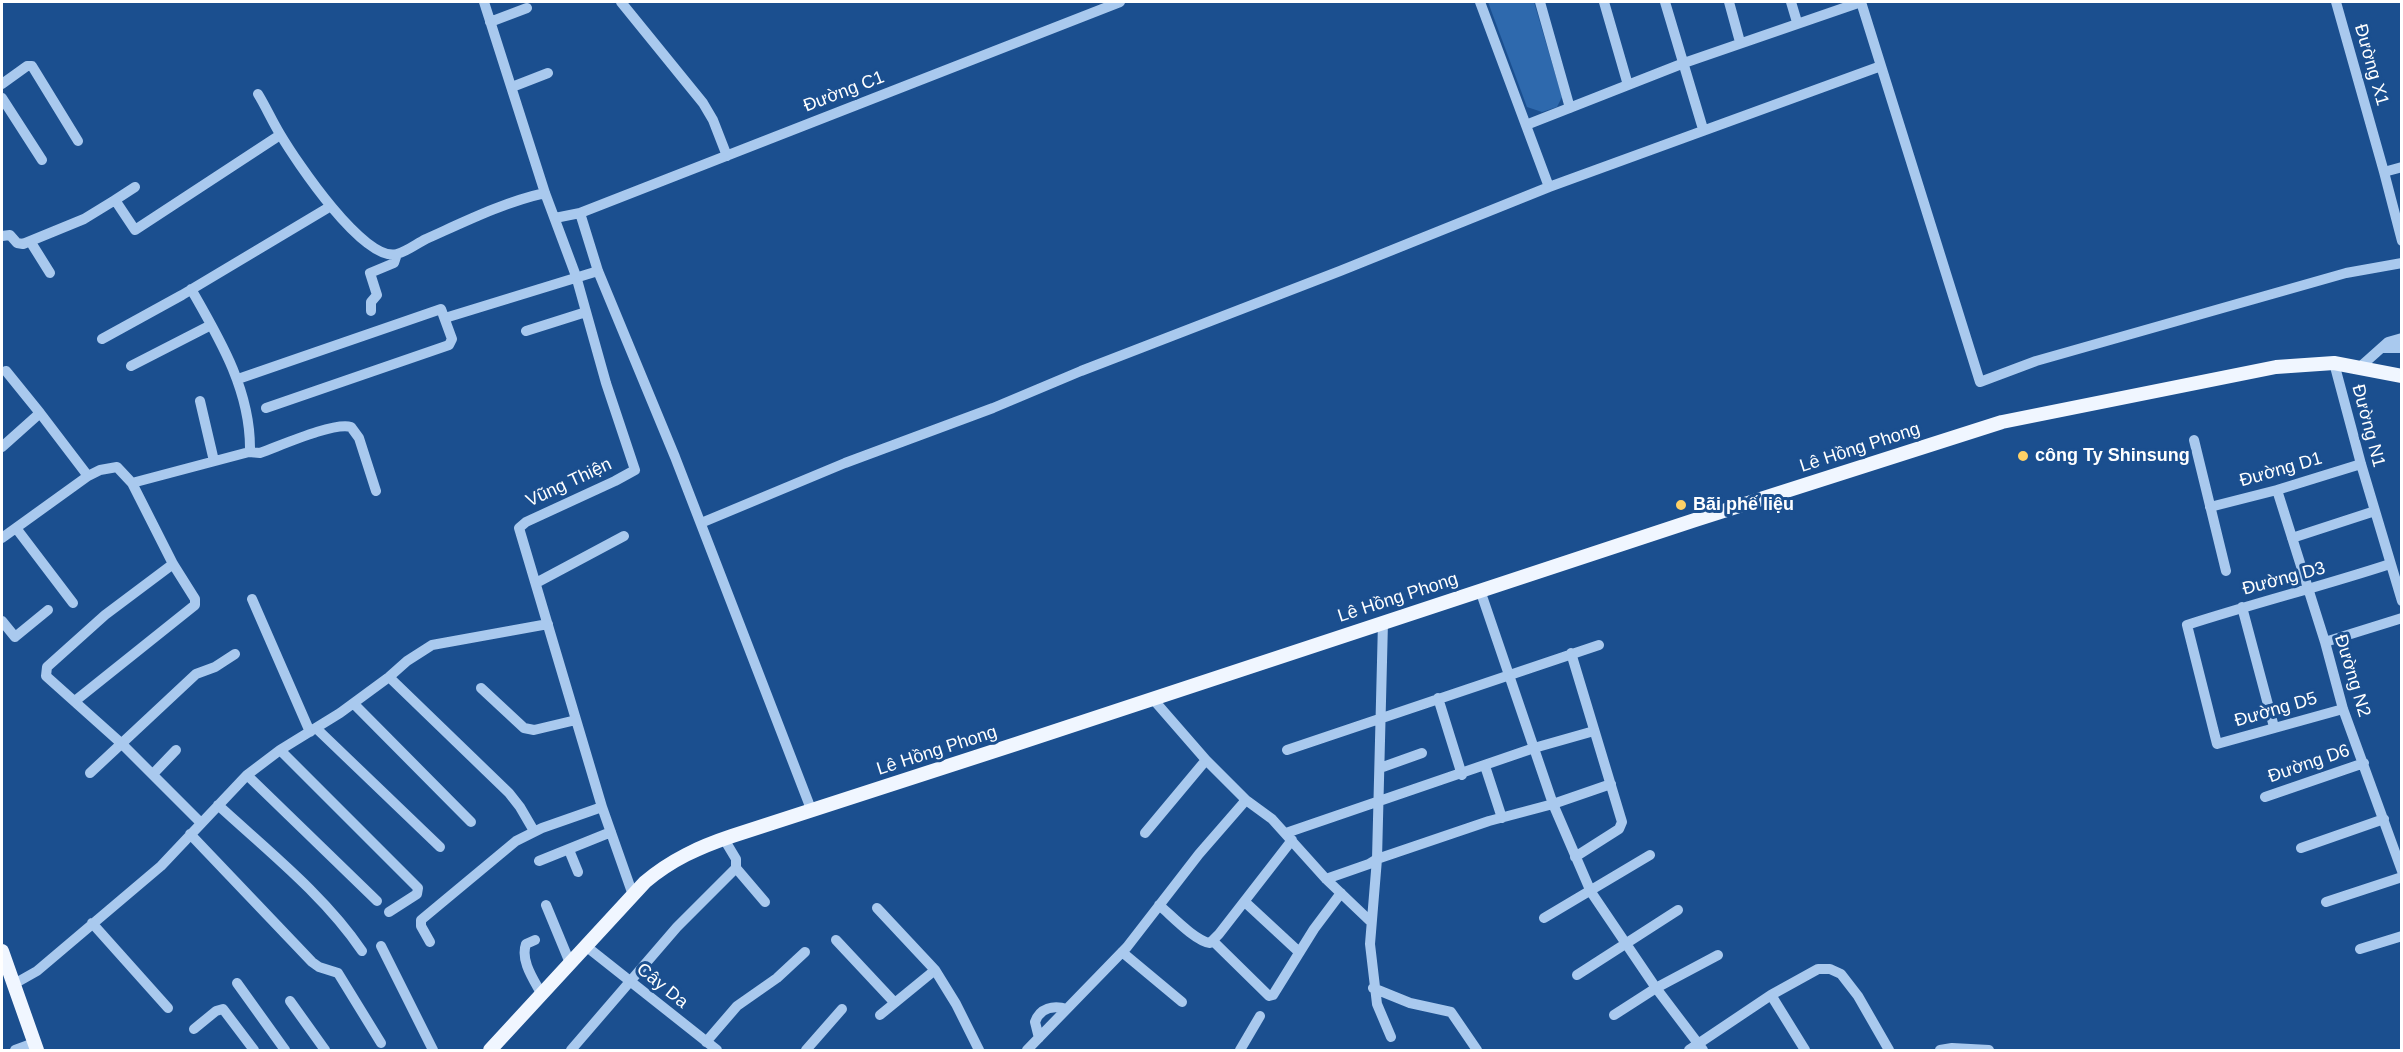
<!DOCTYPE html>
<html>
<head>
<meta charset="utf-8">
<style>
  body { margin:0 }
  #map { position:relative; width:2403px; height:1052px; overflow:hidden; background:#1b4f8f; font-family:Helvetica,sans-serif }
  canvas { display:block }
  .frame { position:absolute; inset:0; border:3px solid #fff; pointer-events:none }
</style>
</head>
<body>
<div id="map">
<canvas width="2403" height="1052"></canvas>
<div class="frame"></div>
</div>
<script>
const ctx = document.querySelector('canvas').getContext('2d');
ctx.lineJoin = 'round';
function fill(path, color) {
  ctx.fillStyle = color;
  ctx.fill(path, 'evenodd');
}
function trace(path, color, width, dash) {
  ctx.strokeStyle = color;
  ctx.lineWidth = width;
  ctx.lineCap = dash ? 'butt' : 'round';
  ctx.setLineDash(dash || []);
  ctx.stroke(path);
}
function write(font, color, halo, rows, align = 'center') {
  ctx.font = font + ' Helvetica,sans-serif';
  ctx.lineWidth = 6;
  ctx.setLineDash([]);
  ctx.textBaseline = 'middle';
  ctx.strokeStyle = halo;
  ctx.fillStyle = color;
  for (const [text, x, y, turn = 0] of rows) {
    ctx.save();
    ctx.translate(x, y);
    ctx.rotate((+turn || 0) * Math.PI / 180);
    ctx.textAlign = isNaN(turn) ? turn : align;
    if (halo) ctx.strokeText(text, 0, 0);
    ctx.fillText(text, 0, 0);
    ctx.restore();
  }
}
const green = new Path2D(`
  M1488,2h46l28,95 -5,10 -15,5 -15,-5z`);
const minor = new Path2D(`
  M484,2l61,191 31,83 30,107 29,87 -20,11 -89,41 -7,6 83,279 31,88
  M621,2l82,101 10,17 14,36
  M1480,2l69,185
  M1540,2l30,106
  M1604,2l24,83
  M1665,2l38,127
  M1729,2l11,40
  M1791,2l6,20
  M1861,2l119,380 56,-21 310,-88 56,-10
  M2336,2l48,170 18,69
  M490,22l37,-14
  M2,84l25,-18h5l46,75
  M512,87l36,-14
  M258,94c8,13 14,27 22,40 16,27 84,129 117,120 11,-3 19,-10 29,-15 38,-17 78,-37 119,-46
  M2,98l40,62
  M1526,125l158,-62 177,-61
  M2384,172l18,-5
  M115,200l20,-13
  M580,213l18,58 77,186 136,352
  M555,218l25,-5 540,-211
  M2,236l8,-1 7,8 6,1 61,-25 31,-19 20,30 145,-95
  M30,241l20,32
  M371,311v-9l6,-7 -7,-22 24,-10 3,-9
  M445,318l153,-47
  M526,331l60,-19
  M102,339l80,-44 149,-89
  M2382,348h20
  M2334,363l27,101 41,137
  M131,366l80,-41
  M2360,367l28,-25 14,-4
  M6,371l34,42
  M238,379l203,-70 11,30 -3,6 -183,63
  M200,401l14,60
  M2194,440l32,131
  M2,447l38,-34 48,63
  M249,452l11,1c20,-7 73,-31 91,-26l8,11 17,53
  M132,483l117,-31 1,-4c0,-59 -31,-110 -59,-159
  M2277,490l48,152 18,67 59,162
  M2210,507l67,-17 84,-26
  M701,523l144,-60 148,-55 88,-37 259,-100 209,-84 332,-121
  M16,528l57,75
  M2,538l86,-62 12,-6 17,-3 15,16 41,81 22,35v6l-120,96
  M2292,538l83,-27
  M173,564l-68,51 -58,52 -1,9 76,68 79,79
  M536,583l88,-47
  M1480,590l73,214 38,88 65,96 47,62
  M252,599l58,133
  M2242,607l32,120
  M2,621l13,16 33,-27
  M1383,622l-6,237 -7,85 7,60 14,33
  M2325,642l77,-24
  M1571,653l51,169 -3,7 -44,28
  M389,677l120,116 11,14 14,24
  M481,688l43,40 10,2 42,-10
  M1152,698l54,62 40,40 26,19 54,60 44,42
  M1438,698l24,77
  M354,704l117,118
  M2343,709l-126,35 -30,-119c68,-22 136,-39 203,-61
  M317,729l123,118
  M280,750l138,138 -1,6 -28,18
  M1287,750l312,-105
  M1485,766l17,52
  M1380,768l42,-15
  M90,773l106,-99 19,-7 20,-13
  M153,774l23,-24
  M247,775l130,126
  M2265,797l99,-34
  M218,805c49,45 107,91 144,146
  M1145,833l61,-73
  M1286,833l248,-85 60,-17
  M190,834l122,128 7,5 19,6 43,70
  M724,839l12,20v9l29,34
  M2301,848l83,-29
  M569,850l9,22
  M539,861l72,-29
  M1326,879l43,-15 8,-5 112,-38 64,-17 58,-20
  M1245,902l54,50
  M2326,902l76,-25
  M546,905l24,58
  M1159,905c12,10 36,36 51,38l9,-9 73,-94
  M877,908l58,62
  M1544,918l106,-63
  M92,923l76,85
  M535,940l-9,4c-6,17 8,36 16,51
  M836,940l58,62
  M1213,941l56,55 4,-1 41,-66 27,-36
  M430,942l-9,-16v-6l95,-79 26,-13 60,-21
  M381,946l52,104
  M587,947l130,103
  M2360,949l42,-13
  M1122,952l60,50
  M1577,975l101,-65
  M237,983l48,67
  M14,984l23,-13 124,-105 86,-91 33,-25 60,-37 49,-36 18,-16 25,-16 116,-21
  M1373,988l37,15 41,9 26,38
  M1771,995l34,55
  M290,1001l35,49
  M880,1015l55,-45 21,34 23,46
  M1614,1015l42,-27 62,-33
  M194,1029l22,-18 7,-2 31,41
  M1039,1038l-4,-16c5,-14 18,-17 32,-13
  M706,1042l31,-36 40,-28 28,-26
  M15,1050l19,-7
  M571,1050l106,-123 59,-59
  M806,1050l36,-41
  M1027,1050l100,-103 72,-93 47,-54
  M1240,1050l20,-34
  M1689,1050l82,-55 47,-26h12l11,5 17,22 31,54
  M1940,1050l12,-2 37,2`);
const major = new Path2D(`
  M2,951l35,99
  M490,1050l155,-168c26,-22 54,-35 87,-46l284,-92 679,-224 307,-98 274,-55 58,-4 68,13`);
const markers = [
  [2023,456,6,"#ffd166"],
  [1681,505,6,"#ffd166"]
];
const streetNames = [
  ["Đường X1",2371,65,74],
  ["Đường C1",844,92,-21],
  ["Đường N1",2368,426,75],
  ["Lê Hồng Phong",1860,448,-18],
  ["Đường D1",2281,470,-16],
  ["Vũng Thiện",569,483,-25],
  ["Đường D3",2284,579,-15],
  ["Lê Hồng Phong",1398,598,-18],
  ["Đường N2",2352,676,73],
  ["Đường D5",2276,710,-16],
  ["Lê Hồng Phong",937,751,-18],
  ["Đường D6",2309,764,-19],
  ["Cây Da",662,986,39]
];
const poiNames = [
  ["công Ty Shinsung",2035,456],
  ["Bãi phế liệu",1693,505]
];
fill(green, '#2e69ad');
trace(minor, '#a9c9ee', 10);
trace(major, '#f0f6ff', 14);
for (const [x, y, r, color] of markers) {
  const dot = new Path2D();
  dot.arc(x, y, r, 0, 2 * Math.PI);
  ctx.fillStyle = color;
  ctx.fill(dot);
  trace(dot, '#1b4f8f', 2);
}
write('18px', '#fff', '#1b4f8f', streetNames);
write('bold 18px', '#fff', '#1b4f8f', poiNames, 'left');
</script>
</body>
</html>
